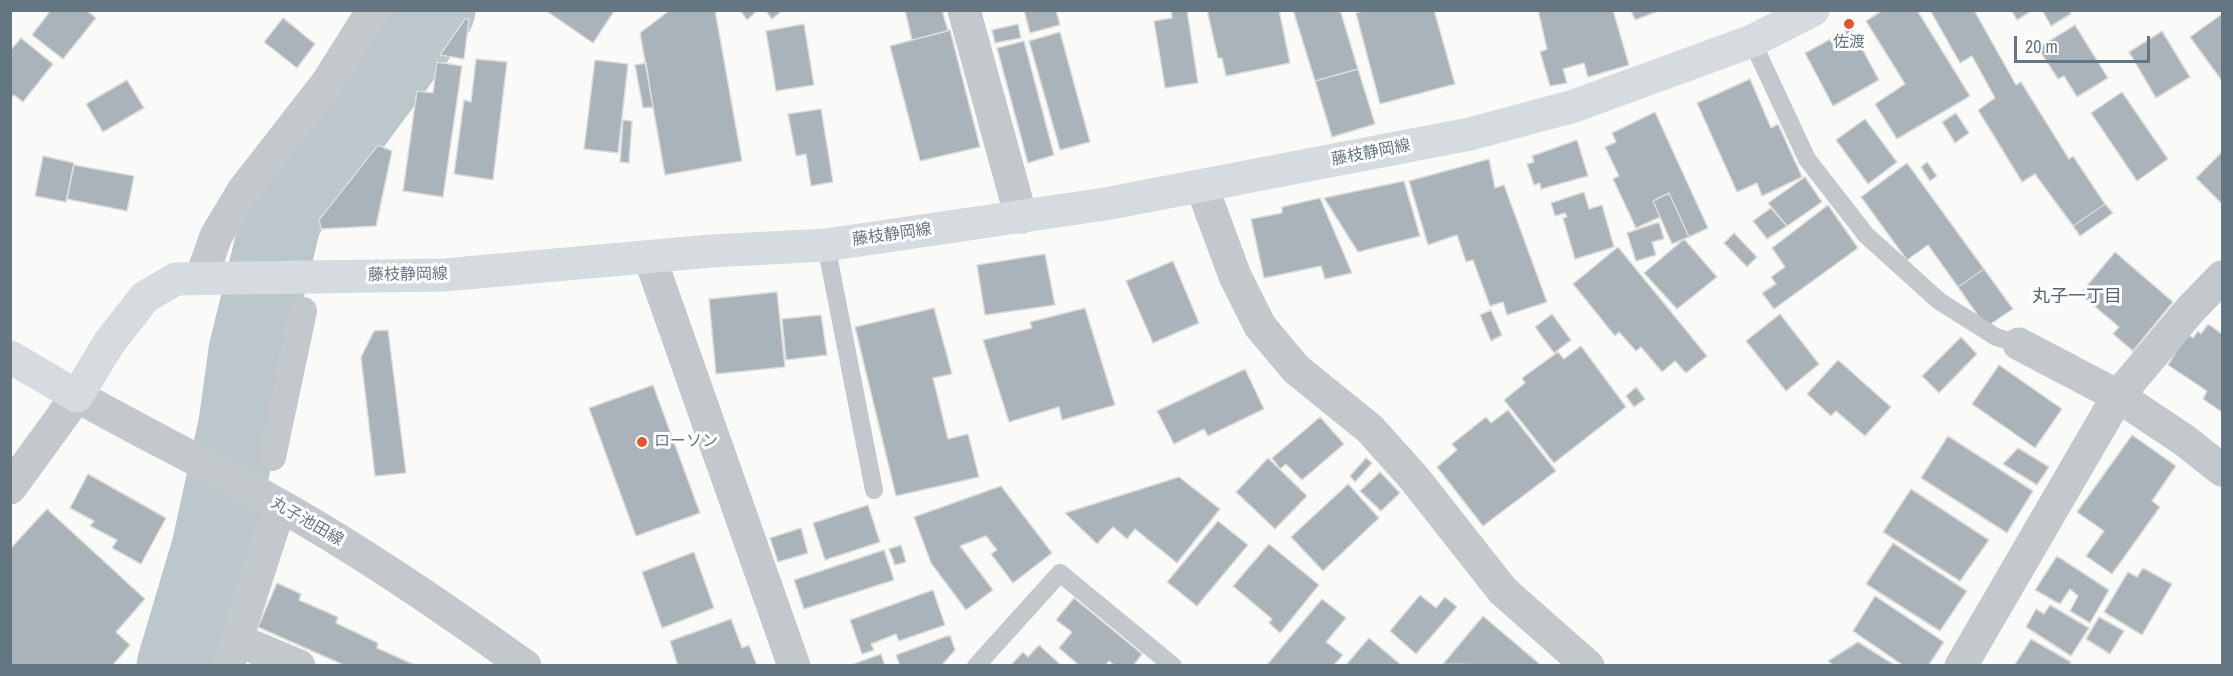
<!DOCTYPE html>
<html>
<head>
<meta charset="utf-8">
<style>
  body { margin:0 }
  #map { position:relative; width:2233px; height:676px; overflow:hidden; background:#fafaf8; font-family:"Archivo Narrow",sans-serif }
  canvas { display:block }
  .frame { position:absolute; inset:0; border:12px solid #657683; pointer-events:none }
  .scale { position:absolute; left:2014px; top:36px; width:136px; height:27px; box-sizing:border-box; border:3px solid #657683; border-top:0; padding-left:8px; font-size:18px; line-height:21px; white-space:nowrap; color:#657683; -webkit-text-stroke:4px #fff; paint-order:stroke }
</style>
</head>
<body>
<div id="map">
<canvas width="2233" height="676"></canvas>
<div class="frame"></div>
<div class="scale">20 m</div>
</div>
<script>
const ctx = document.querySelector('canvas').getContext('2d');
ctx.lineJoin = 'round';
function trace(path, color, width, dash) {
  ctx.strokeStyle = color;
  ctx.lineWidth = width;
  ctx.lineCap = dash ? 'butt' : 'round';
  ctx.setLineDash(dash || []);
  ctx.stroke(path);
}
function fill(path, color) {
  ctx.fillStyle = color;
  ctx.fill(path, 'evenodd');
}
function write(font, color, halo, rows, align = 'center') {
  ctx.font = font + ' "Archivo Narrow","Noto Sans JP",sans-serif';
  ctx.lineWidth = 6;
  ctx.setLineDash([]);
  ctx.textBaseline = 'middle';
  ctx.strokeStyle = halo;
  ctx.fillStyle = color;
  for (const [text, x, y, turn = 0] of rows) {
    ctx.save();
    ctx.translate(x, y);
    ctx.rotate((+turn || 0) * Math.PI / 180);
    ctx.textAlign = isNaN(turn) ? turn : align;
    if (halo) ctx.strokeText(text, 0, 0);
    ctx.fillText(text, 0, 0);
    ctx.restore();
  }
}
const river = new Path2D(`
  M177,666l35,-118 27,-124 10,-73 33,-135 153,-206`);
const building = new Path2D(`
  M51,10h35l10,8 -33,41 -31,-24z
  M545,10h70l-22,33z
  M670,10h45l27,151 -77,14 -25,-142z
  M740,10h18l-11,10z
  M765,10h18l-11,9z
  M905,10h37l6,21 -36,9z
  M1024,10h32l4,15 -30,8z
  M1171,10h16l11,73 -33,5 -11,-67 18,-3z
  M1207,10h72l11,53 -64,13 -4,-18h-4z
  M1293,10h47l18,59 -43,12z
  M1366,10h68l21,74 -75,20 -24,-91z
  M1538,10h75l16,55 -41,12 -4,-14 -21,6 4,14 -17,3 -10,-34 7,-3z
  M1631,10h30l-26,10z
  M1883,10h34l53,86 -73,43 -22,-35 30,-20 -39,-63z
  M1930,10h44l42,75 5,-3 48,77 4,-3 32,48 -32,22 -38,-52 -13,8 -44,-72 17,-12 -23,-42 -12,7z
  M2011,10h22l-16,10z
  M2042,10h27l2,4 -20,12z
  M2222,14v67l-32,-44z
  M283,18l32,26 -18,24 -33,-26z
  M465,19h4l-5,40 -24,-4z
  M804,24l10,61 -38,6 -10,-60z
  M1018,24l3,14 -26,5 -3,-13z
  M2075,25l33,53 -31,19 -13,-21 -6,3 -20,-31z
  M1851,28l28,52 -46,26 -28,-53z
  M950,30l30,117 -60,14 -30,-115z
  M2162,31l28,46 -34,21 -27,-46z
  M1060,32l30,110 -30,8 -31,-109z
  M21,38l32,26 -30,38 -9,-7 -4,5v-49z
  M1024,41l30,114 -26,8 -31,-115z
  M476,59l31,3 -14,118 -39,-6 10,-74 7,2z
  M595,60l33,4 -10,89 -34,-4z
  M437,62l25,4 -19,131 -40,-6 14,-100 16,2z
  M646,63l7,44 -10,1 -8,-43z
  M1358,69l17,55 -43,13 -17,-56z
  M1750,79l21,49 7,-4 24,53 -40,19 -5,-13 -20,9 -40,-89z
  M127,80l17,28 -41,24 -17,-28z
  M2122,92l46,67 -31,22 -46,-68z
  M821,109l12,73 -22,4 -5,-32 -10,2 -8,-42z
  M1655,112l53,116 -19,9 -20,-44 -16,8 7,16 -24,11 -23,-49 6,-3 -14,-29 11,-5 -4,-9z
  M1956,113l13,20 -14,10 -13,-21z
  M1865,119l32,43 -29,22 -32,-44z
  M623,120l9,1 -3,42 -9,-1z
  M1577,140l11,36 -47,13 -1,-6 -6,2 -7,-21 7,-2 -2,-6z
  M378,145l14,6 -16,75 -55,3 -2,-9z
  M2222,152v52l-26,-26z
  M43,156l31,7 -8,39 -31,-6z
  M1489,159l6,29 9,-3 43,117 -40,13 -4,-13 -13,4 -17,-46 -7,2 -9,-27 -29,10 -19,-64z
  M1927,162l10,14 -7,5 -9,-14z
  M1907,163l77,106 -26,18 -30,-42 -21,15 -46,-63z
  M74,165l60,11 -7,35 -60,-12z
  M1805,177l17,25 -35,24 -19,-23z
  M1404,181l16,55 -62,16 -34,-54z
  M1584,192l5,17 13,-4 12,42 -39,12 -12,-41 4,-1 -2,-4 -10,3 -4,-13z
  M1669,193l20,44 -17,7 -19,-43z
  M1320,198l32,75 -27,6 -4,-13 -57,12 -13,-59 31,-6v-6z
  M2105,204l8,9 -33,23 -7,-10z
  M1828,205l30,43 -84,61 -12,-16 14,-9 -5,-7 14,-10 -13,-19z
  M1771,208l16,18 -20,13 -14,-18z
  M1659,222l5,17 -12,3 4,13 -20,6 -9,-28z
  M1734,233l23,24 -10,10 -23,-24z
  M1684,239l33,38 -40,32 -33,-36z
  M1618,247l89,109 -21,17 -11,-12 -13,11 -21,-25 -5,4 -17,-19 -4,4 -42,-52z
  M2115,252l58,50 -40,49 -20,-17 6,-7 -39,-33z
  M1045,254l10,51 -70,10 -8,-50z
  M1173,261l26,62 -46,20 -27,-62z
  M1984,269l29,40 -27,18 -28,-40z
  M777,292l8,75 -69,7 -7,-75z
  M934,308l18,66 -19,4 15,61 20,-5 11,43 -83,19 -41,-169z
  M1085,308l30,97 -53,15 -3,-13 -50,15 -26,-82 49,-12 -2,-6z
  M1491,310l11,25 -11,6 -11,-26z
  M1552,314l19,26 -17,13 -19,-26z
  M1780,314l39,50 -33,27 -40,-50z
  M821,315l6,40 -41,5 -4,-41z
  M2208,324l14,10v78l-19,-13 4,-8 -39,-26 19,-31 6,4 5,-7 3,3z
  M388,330l18,143 -31,3 -14,-119 13,-26z
  M1961,337l16,17 -38,39 -17,-17z
  M1581,346l45,61 -72,56 -50,-63 21,-17 -3,-5 36,-26 6,7z
  M1838,360l53,47 -26,29 -29,-25 -5,5 -24,-22z
  M1999,365l63,44 -27,39 -63,-44z
  M1245,369l19,40 -56,27 -4,-7 -30,15 -17,-33z
  M653,385l47,128 -64,23 -47,-128z
  M1636,387l9,12 -11,8 -8,-11z
  M1508,410l48,61 -73,55 -46,-59 20,-17 -5,-6 34,-27 5,6z
  M1320,417l24,27 -42,36 -16,-16 -6,5 -8,-11z
  M2132,435l44,31 -24,35 8,6 -48,67 -26,-18 18,-25 -27,-19z
  M1948,436l85,55 -26,42 -86,-55z
  M2018,448l31,19 -12,18 -34,-21z
  M1268,458l39,38 -32,33 -39,-37z
  M1366,458l6,5 -17,19 -5,-6z
  M1380,472l20,21 -19,18 -21,-20z
  M88,474l78,44 -25,46 -29,-16 5,-8 -27,-14 4,-5 -24,-13z
  M1179,477l41,32 -43,54 -42,-34 -8,10 -14,-12 -16,17 -32,-31z
  M1348,484l31,34 -56,53 -32,-34z
  M1001,486l51,67 -39,30 -22,-29 6,-4 -11,-14 -26,10 33,44 -27,20 -35,-47 -17,-46z
  M1911,489l78,51 -29,41 -77,-49z
  M868,505l12,37 -55,18 -12,-37z
  M47,509l98,90 -29,33 14,13 -18,21h-102v-117z
  M1218,521l30,24 -51,61 -30,-24z
  M801,528l7,25 -30,9 -8,-24z
  M1893,543l74,48 -27,40 -74,-47z
  M1269,544l50,41 -39,48 -11,-10 3,-4 -39,-33z
  M901,545l5,17 -11,3 -6,-16z
  M884,550l10,30 -90,29 -10,-29z
  M694,552l20,56 -52,20 -20,-56z
  M2057,556l52,34 -19,33 -20,-12 8,-15 -8,-7 -10,15 -25,-14z
  M2143,568l29,16 -30,51 -38,-23 24,-40 9,5z
  M277,583l24,11 -2,6 39,17 -2,6 42,20 -1,5 40,18h-71l-88,-39z
  M933,590l12,35 -46,16 -3,-7 -25,10 3,6 -12,4 -12,-34z
  M1420,595l16,13 9,-11 12,10 -41,47 -26,-23z
  M1875,596l69,46 -16,24h-24l-51,-35z
  M1074,598l68,56 -9,12h-18l-6,-5 -4,5h-25l-21,-18 13,-16 -16,-12z
  M1322,599l24,19 -20,24 17,13 -10,11h-67z
  M2050,605l39,23 -18,28 -45,-29 10,-18 8,5z
  M1483,616l59,50 -99,-2z
  M2099,617l25,14 -14,23 -24,-15z
  M731,619l11,29 7,-3 8,21h-79l-8,-25z
  M950,635l5,15 -14,16h-41l-4,-11z
  M1369,638l31,26 -2,2h-53z
  M2031,639l40,23 -2,4h-55z
  M1858,642l38,24h-62l-6,-5z
  M1039,645l23,21h-52l13,-14 5,5z
  M881,654l4,12h-37z`);
const service = new Path2D(`
  M1752,41l55,118 59,76 73,66 57,36 23,7
  M826,245l48,245
  M976,666l84,-93 113,93`);
const pedestrian = new Path2D(`
  M272,457l31,-146`);
const minor = new Path2D(`
  M964,10l57,207
  M1202,187l33,89 25,50 36,43 74,60 44,49 89,113 85,75
  M650,258l144,408
  M202,276l14,-40 27,-45 84,-108 46,-73
  M2019,344l99,52 66,44 38,30
  M10,488l67,-92
  M237,640l62,26
  M228,666l52,-160
  M1961,666l157,-270 72,-86 32,-33`);
const tertiary = new Path2D(`
  M77,396c68,38 137,72 204,110 85,48 165,103 244,160`);
const secondary = new Path2D(`
  M10,357l67,39 32,-53 36,-46 31,-18 268,-4 267,-24 115,-6 279,-41 365,-70 104,-28 178,-65 61,-31`);
const markers = [
  [1849,24,6,"#e4572e"],
  [642,442,6,"#e4572e"]
];
const poiNames = [
  ["佐渡",1849,43],
  ["ローソン",654,442,"left"]
];
const streetNames = [
  ["藤枝静岡線",1371,153,-11],
  ["藤枝静岡線",892,235,-8],
  ["藤枝静岡線",408,275,-1],
  ["丸子池田線",307,522,30]
];
const neighbourhoodNames = [
  ["丸子一丁目",2077,297]
];
trace(river, '#bbc7cb', 81);
fill(building, '#aab3b9');
trace(building, '#dcdcda', 1.5);
trace(service, '#c3c8cc', 18);
trace(pedestrian, '#c3c8cc', 28);
trace(minor, '#c3c8cc', 33);
trace(tertiary, '#c3c8cc', 33);
trace(secondary, '#d6dbdf', 33);
for (const [x, y, r, color] of markers) {
  const dot = new Path2D();
  dot.arc(x, y, r, 0, 2 * Math.PI);
  ctx.fillStyle = color;
  ctx.fill(dot);
  trace(dot, '#fff', 2);
}
write('16px', '#657683', '#fff', poiNames);
write('16px', '#657683', '#fff', streetNames);
write('18px', '#57646e', '#fff', neighbourhoodNames);
</script>
</body>
</html>
